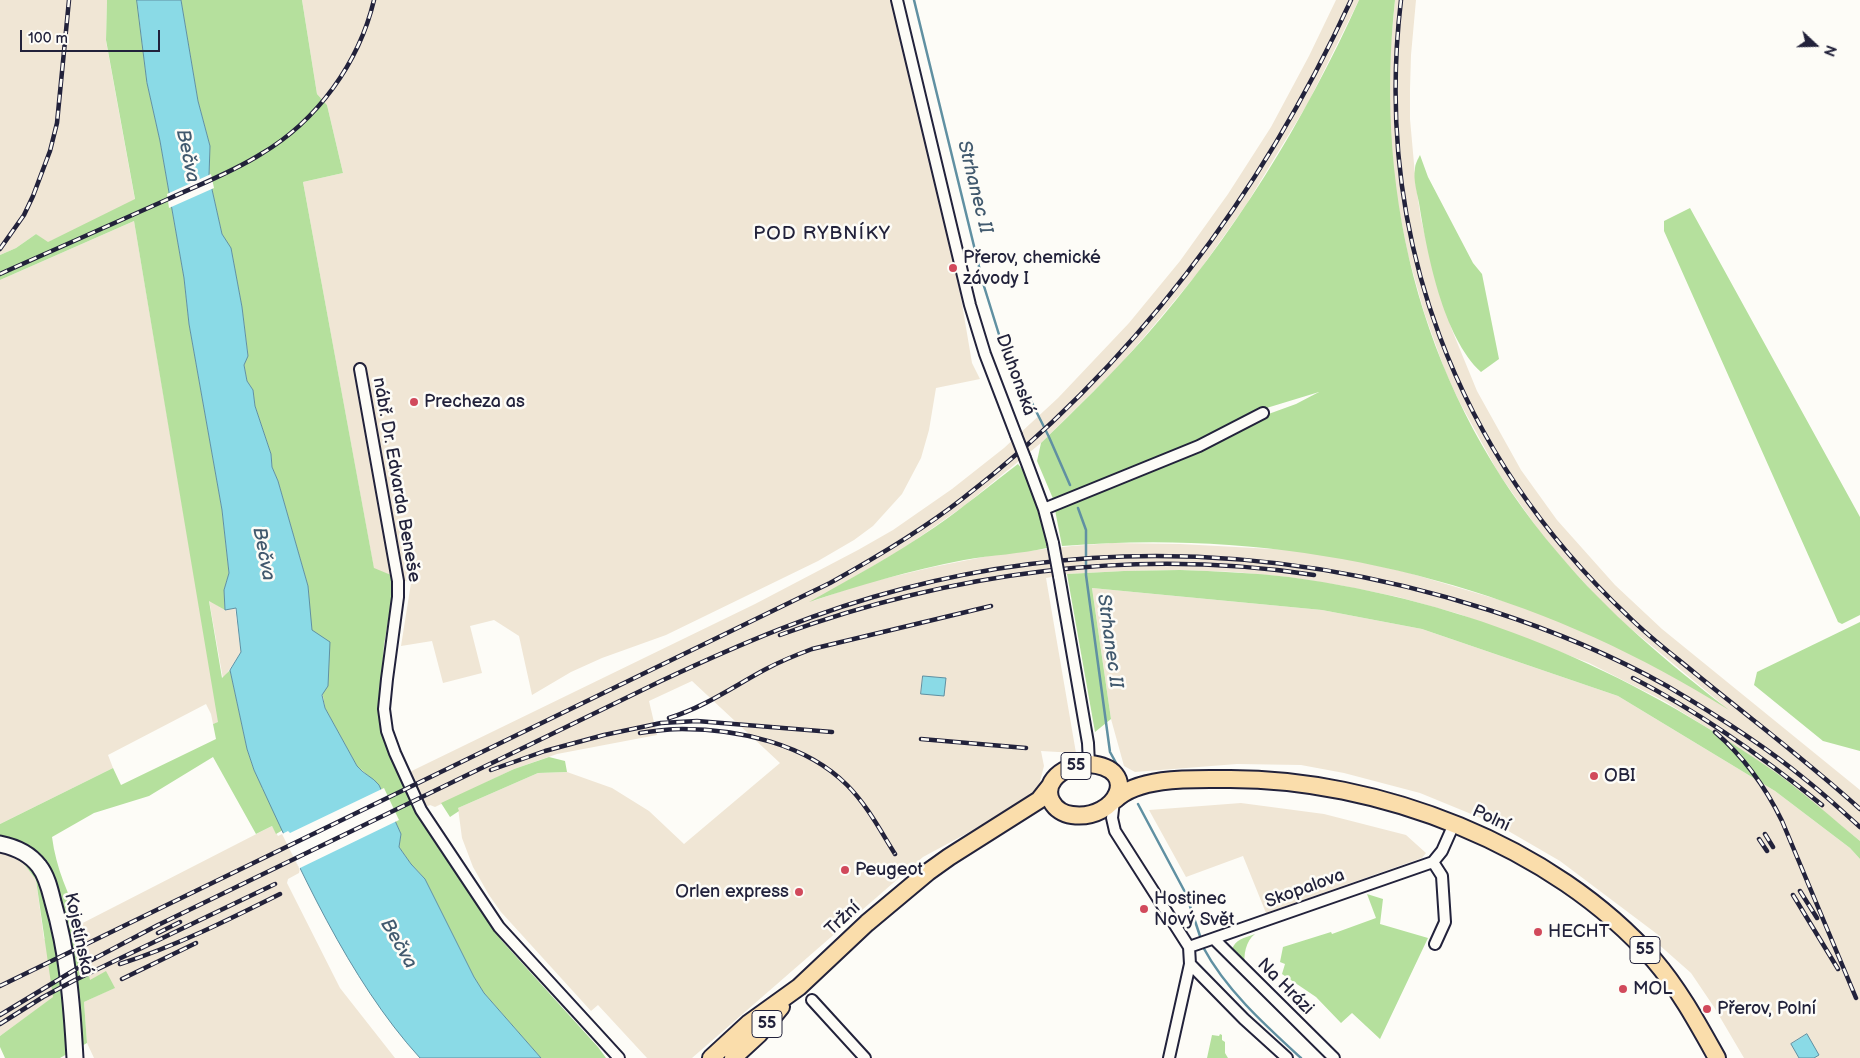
<!DOCTYPE html>
<html>
<head>
<meta charset="utf-8">
<style>
  body { margin:0 }
  #map { position:relative; width:1860px; height:1058px; overflow:hidden; background:#fdfcf7; font-family:"Balsamiq Sans",sans-serif }
  canvas { display:block }
  .north { position:absolute; left:1790px; top:20px; width:50px; height:50px; -webkit-text-stroke:4px #fdfcf7; paint-order:stroke; rotate:111deg; font-size:14px; font-weight:700; line-height:20px; text-align:center; color:#22223b }
  .north::after { content:''; display:block; margin:auto; width:18px; height:22px; background:#22223b; clip-path:polygon(50% 0,100% 100%,50% 72%,0 100%) }
  .scale { position:absolute; left:20px; top:30px; width:140px; height:22px; box-sizing:border-box; border:2px solid #22223b; border-top:0; padding-left:6px; font-size:15px; line-height:18px; white-space:nowrap; color:#22223b; -webkit-text-stroke:4px #fdfcf7; paint-order:stroke }
</style>
</head>
<body>
<div id="map">
<canvas width="1860" height="1058"></canvas>
<div class="north">N</div>
<div class="scale">100 m</div>
</div>
<script>
const ctx = document.querySelector('canvas').getContext('2d');
ctx.lineJoin = 'round';
function fill(path, color) {
  ctx.fillStyle = color;
  ctx.fill(path, 'evenodd');
}
function trace(path, color, width, dash) {
  ctx.strokeStyle = color;
  ctx.lineWidth = width;
  ctx.lineCap = dash ? 'butt' : 'round';
  ctx.setLineDash(dash || []);
  ctx.stroke(path);
}
function write(font, color, halo, rows, align = 'center') {
  ctx.font = font + ' "Balsamiq Sans",sans-serif';
  ctx.lineWidth = 5;
  ctx.setLineDash([]);
  ctx.textBaseline = 'middle';
  ctx.strokeStyle = halo;
  ctx.fillStyle = color;
  for (const [text, x, y, turn = 0] of rows) {
    ctx.save();
    ctx.translate(x, y);
    ctx.rotate((+turn || 0) * Math.PI / 180);
    ctx.textAlign = isNaN(turn) ? turn : align;
    if (halo) ctx.strokeText(text, 0, 0);
    ctx.fillText(text, 0, 0);
    ctx.restore();
  }
}
const built = new Path2D(`
  M0,0h107l-1,41 29,159 -88,43 -11,-9 -20,14 -16,7z
  M302,0h590l56,221 24,142 8,16 -44,9 -7,42 -8,28 -19,36 -29,32 -19,14 -36,21 -152,74 -64,23 -31,14 -39,23 -13,-59 -25,-16 -24,6 12,47 -39,10 -11,-42 -31,5 10,-63 -37,-14 -71,-387 40,-9 -16,-68 -10,-11z
  M1336,0h23l-51,103 -62,102 -49,69 -52,62 -27,31 -77,76 -77,63 -60,42 -91,53 49,-17 71,-17 60,-12 79,-9 40,-3 68,1 112,6 56,9 58,13 114,34 47,18 56,26 48,24 52,31 -99,-82 -24,-23 -42,-46 -18,-22 -41,-58 -40,-73 -14,-30 -21,-59 -16,-57 -13,-66 -3,-36 -3,-34 1,-65 5,-54h21l-5,55 -1,34v30l6,67 5,33 14,58 17,53 25,61 44,79 36,50 58,65 47,44 198,161v51l-84,-68 -57,-38 -55,-34 -75,-38 -130,-49 -61,-17 -54,-11 -56,-9 -54,-5 -54,-2 -56,1 -57,3 -21,4 30,175 -35,-2 3,15 -6,23 -24,19 -91,49 -231,201h-45l-49,-53 -7,6 -90,-99 -12,-17 -16,-28 -11,-29 -4,-30 80,-35 29,-1 45,16 37,23 35,33 96,-81 -88,-82 -43,20 8,34 -100,19 -43,15 -79,38 -5,-2 -130,63 -1,5 -11,6 -1,4 53,105 55,70h-301l-7,-15 -3,-41 30,-14 -24,-8 -36,17 -54,39v-185l8,2 16,11 12,16 8,59 27,-10 201,-103 6,10 477,-232 103,-54 35,-20 59,-41 52,-41 54,-50 71,-75 51,-62 48,-67 43,-67 38,-71z
  M134,221l85,501 -6,2 -2,-10 -5,-10 -98,51 5,13 -113,56v-544z
  M1092,588l230,22 100,19 196,67 157,95 75,57 10,11v199h-116l-30,-51 -23,-34 -34,-30 4,-6 -101,-76 -62,-36 -78,-32 -76,-20 -43,-8 -64,-1 -102,8 -11,-6 -13,-47z
  M209,600l16,10 10,-2 6,44 -18,27z
  M1241,803l83,11 82,21 20,18 -4,5 -156,55 -23,-57 -57,21 -37,-67z`);
const green = new Path2D(`
  M107,0h30l10,83 13,58 24,137 5,46 33,186 7,63 -5,17 1,20 -16,-9 13,77 8,-8 17,79 7,21 29,60 -7,4 -4,-8 -16,8 -43,-77 -64,39 -55,17 -42,24c4,31 16,58 30,85l-10,7 6,-1 12,52 16,-9 9,17 -31,14 3,41 -27,15h-55l-5,-11v-11l53,-39 -17,-117 -12,-16 -16,-11 -8,-2v-27l113,-56 8,17 95,-46 -3,-15 5,-2 -84,-501 -134,59v-25l16,-7 20,-14 12,8 87,-43 -29,-159z
  M181,0h121l15,94 10,11 16,68 -40,9 71,386 17,7v28l-7,42 -5,66 4,24 15,39 35,66 69,101 96,106 8,11h-65l-57,-65 -10,-16 -49,-98 -14,-15 -12,-17 2,-13 -22,-49 -22,-19 -32,-58 -16,-96 -1,-26 -30,-105 -6,-14 -1,-13 -16,-48 -2,-16 -6,-9 -3,-16 4,-10 -6,-48 -11,-58 -9,-15 -13,-58 1,-30 -12,-45z
  M1359,0h36c-22,202 30,397 163,553 50,60 109,109 171,157 -199,-126 -432,-184 -667,-164l-7,-36 2,-2 -20,-47 4,-18c35,-34 70,-68 103,-105 89,-101 160,-216 215,-338zM1319,392l-23,12 -33,12 -3,-6z
  M1420,155l8,22 45,86 9,11 17,85 -18,13c-38,-35 -54,-119 -62,-169 -2,-10 -6,-24 -4,-34 0,-5 3,-10 5,-14z
  M1690,208l170,309v98l-18,9 -4,-2 -174,-391v-10z
  M1018,464c14,15 26,63 29,84 -27,6 -55,7 -83,12 -53,10 -104,25 -155,42 43,-24 85,-47 126,-75 29,-20 55,-42 83,-63z
  M1180,570c36,1 73,3 109,7 180,24 337,91 486,195 29,21 57,46 85,69v18l-10,-11 -75,-57 -157,-95 -196,-67 -100,-19 -230,-22 19,131 -16,13 -28,-158 57,-3z
  M1860,622v129l-37,-10 -69,-56 3,-13z
  M549,757l16,4 2,11 -29,1 -80,35 1,3 -9,6 -9,-14 73,-34z
  M1367,894l16,5 -3,25 48,14 -48,101 -28,-26 -11,10 -25,-26 -34,-23 3,-10 -5,-2 3,-15 48,-15 1,2 44,-16z
  M1255,934c-9,6 -12,22 -10,32l-13,-16c3,-11 12,-12 23,-16z
  M1220,1034l2,1v5l3,2v11l3,5h-21l5,-23 7,1z`);
const water = new Path2D(`
  M137,0h44l17,101 12,45 -1,30 13,58 9,14 11,59 6,49 -4,9 3,16 6,9 2,16 16,48 1,13 6,14 30,105 4,44 18,12 -2,44 -6,9 3,13 32,58c6,8 16,11 22,19l22,49 -2,13 12,17 14,15 49,98 10,16 57,65h-121c-72,-79 -121,-191 -166,-288l-7,-21 -17,-79 11,-18 -5,-44 -11,2 -1,-20 5,-17 -7,-63 -33,-186 -5,-46 -24,-137 -13,-58z
  M923,676l23,2 -2,18 -23,-2z
  M1807,1034l12,21 -5,3h-15l-8,-14z`);
const pier = new Path2D(`
  M211,174l3,14 -45,20 -2,-14z
  M384,788l15,32 -99,48v2l-18,-36 6,-3 2,2z`);
const stream = new Path2D(`
  M914,0l69,283 18,58 48,96 21,48
  M1078,508l8,22v45l24,177 10,18
  M1138,804l48,90 14,42
  M1203,947c23,43 62,78 98,111`);
const street = new Path2D(`
  M897,0l73,305 15,49 31,81
  M360,369l38,212v16l-11,82 -3,30 3,22 8,22 26,57 78,117 120,131
  M1025,458l19,51 9,34
  M1044,509l155,-63 64,-33
  M1059,576l29,167 1,21
  M1114,801l-2,17 3,13 74,116 1,17 -21,94
  M1433,862l9,14 3,46 -10,22
  M1214,939l120,119
  M1189,947l244,-85 9,-11 12,-27
  M1190,964l54,55 43,39
  M812,1000l53,58`);
const secondary = new Path2D(`
  M0,844c15,3 30,10 39,22 8,10 11,24 14,36 15,51 19,103 22,156`);
const primary = new Path2D(`
  M1089,764c53,4 28,57 -17,51 -18,-2 -30,-21 -18,-36 8,-10 22,-14 35,-15z
  M1115,800c24,-24 80,-21 112,-21 151,-1 326,66 427,181 25,29 44,64 63,98
  M711,1058l38,-35 50,-36 68,-64 61,-51 21,-15 90,-57 11,-14
  M733,1058l26,-24 22,-27`);
const rail = new Path2D(`
  M1401,0c-28,236 55,454 227,616 21,21 45,39 68,58 55,45 111,87 164,135
  M0,249l24,-34 9,-19 17,-45 7,-28 12,-123
  M0,274c55,-25 111,-49 166,-74 32,-15 65,-27 95,-46 56,-33 98,-91 113,-154
  M780,635c170,-62 354,-88 534,-60
  M1633,678c68,35 130,79 189,127
  M669,718c36,-11 65,-32 97,-49 15,-8 30,-14 46,-20l179,-43
  M1715,732c29,25 50,54 67,89l74,177
  M640,733c14,-2 28,-4 42,-4 57,0 124,15 165,56 20,20 33,45 48,69
  M921,739l105,9
  M491,770l54,-19 59,-16 57,-12 36,-2 135,11
  M1765,834l8,13
  M1759,839l8,12
  M1800,891l17,27
  M1793,895l45,74
  M158,933l22,-11
  M120,964c56,-18 108,-44 160,-70
  M122,979l74,-36
  M0,986l830,-403c45,-25 91,-52 132,-84 170,-131 300,-305 389,-499
  M0,1015l86,-52 72,-38 503,-244c79,-37 156,-70 241,-92 198,-52 393,-41 587,21 59,19 123,45 178,76 46,27 98,60 139,94 19,15 36,31 54,47
  M0,1024l43,-27 32,-17 200,-96`);
const streetBridge = new Path2D(`
  M1016,435l9,23
  M1053,543l6,33`);
const markers = [
  [953,268,5,"#d1495b"],
  [414,402,5,"#d1495b"],
  [1594,776,5,"#d1495b"],
  [845,870,5,"#d1495b"],
  [799,892,5,"#d1495b"],
  [1144,909,5,"#d1495b"],
  [1538,932,5,"#d1495b"],
  [1623,989,5,"#d1495b"],
  [1707,1009,5,"#d1495b"]
];
const shields = [
  [1076,766,30],
  [1645,950,30],
  [767,1024,30]
];
const shieldNames = [
  ["55",1076,766],
  ["55",1645,950],
  ["55",767,1024]
];
const poiNames = [
  ["Přerov, chemické",963,258],
  ["závody I",963,279],
  ["Precheza as",424,402],
  ["OBI",1604,776],
  ["Peugeot",855,870],
  ["Orlen express",789,892,"right"],
  ["Hostinec",1154,899],
  ["Nový Svět",1154,920],
  ["HECHT",1548,932],
  ["MOL",1633,989],
  ["Přerov, Polní",1717,1009]
];
const streetNames = [
  ["Dluhonská",1015,375,70],
  ["nábř. Dr. Edvarda Beneše",396,480,80],
  ["Polní",1491,819,25],
  ["Skopalova",1305,889,-20],
  ["Tržní",843,919,-43],
  ["Kojetínská",78,934,78],
  ["Na Hrázi",1285,987,45]
];
const waterNames = [
  ["Bečva",187,156,78],
  ["Strhanec II",974,187,76],
  ["Bečva",263,554,79],
  ["Strhanec II",1109,641,82],
  ["Bečva",398,944,60]
];
const neighbourhoodNames = [
  ["POD RYBNÍKY",822,234]
];
fill(built, '#f0e6d5');
fill(green, '#b5e09d');
fill(water, '#8adae6');
trace(water, '#6090a2', 1);
fill(pier, '#fdfcf7');
trace(stream, '#6090a2', 2.5);
trace(street, '#22223b', 14);
trace(secondary, '#22223b', 19);
trace(primary, '#22223b', 20);
trace(street, '#fdfcf7', 10);
trace(secondary, '#fdfcf7', 15);
trace(primary, '#faddab', 16);
trace(rail, '#22223b', 4.5);
trace(rail, '#fdfcf7', 2.5, [8]);
trace(streetBridge, '#22223b', 14, []);
trace(streetBridge, '#fdfcf7', 10);
for (const [x, y, r, color] of markers) {
  const dot = new Path2D();
  dot.arc(x, y, r, 0, 2 * Math.PI);
  ctx.fillStyle = color;
  ctx.fill(dot);
  trace(dot, '#fdfcf7', 2);
}
for (const [x, y, w] of shields) {
  const box = new Path2D();
  box.roundRect(x - w / 2, y - 13.5, w, 27, 4);
  ctx.fillStyle = '#fdfcf7';
  ctx.fill(box);
  trace(box, '#22223b', 1);
}
write('bold 16px', '#22223b', null, shieldNames);
write('18px', '#22223b', '#fdfcf7', poiNames, 'left');
write('18px', '#22223b', '#fdfcf7', streetNames);
write('italic 19px', '#41596e', '#fdfcf7', waterNames);
ctx.letterSpacing = '1px';
write('19px', '#22223b', '#fdfcf7', neighbourhoodNames);
ctx.letterSpacing = '0px';
</script>
</body>
</html>
